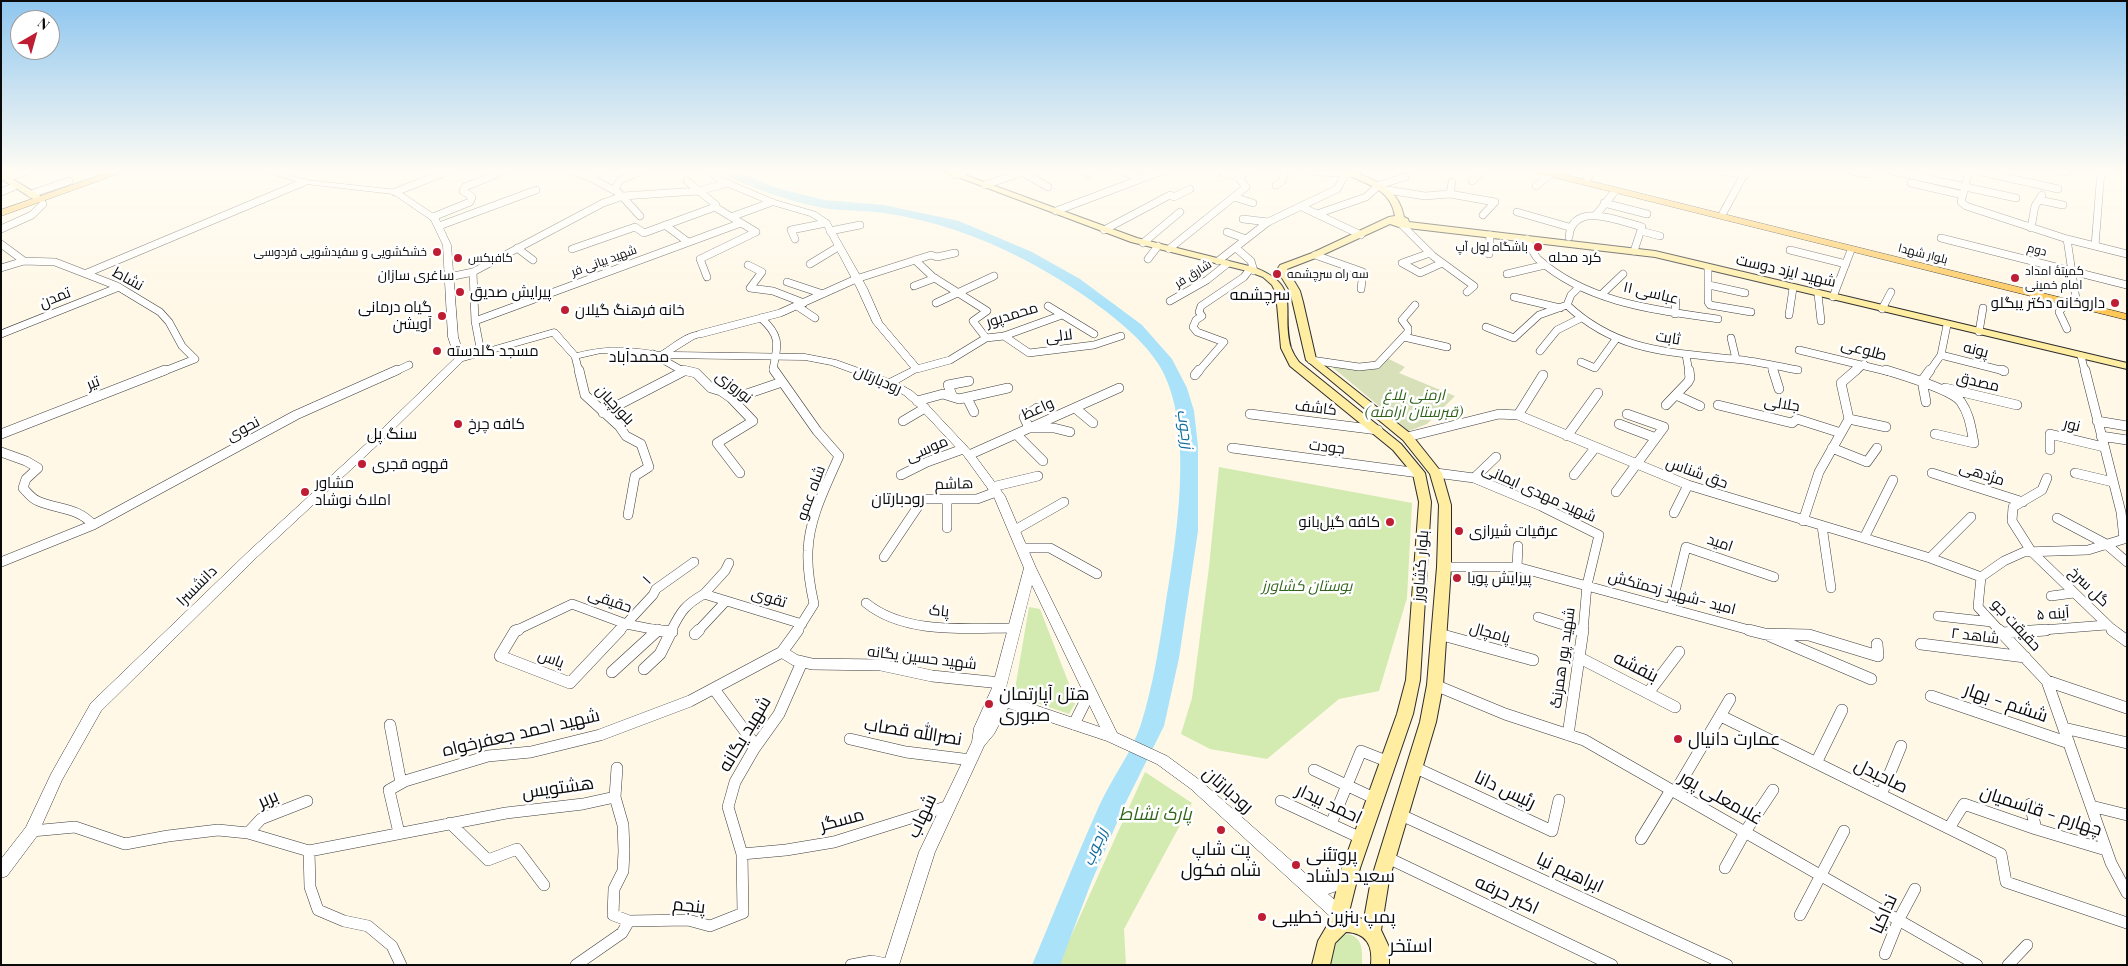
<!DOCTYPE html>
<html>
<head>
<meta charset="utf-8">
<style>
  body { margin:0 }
  #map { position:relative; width:2128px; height:966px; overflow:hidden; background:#fff8e7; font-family:"Playfair Display",serif }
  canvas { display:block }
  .frame { position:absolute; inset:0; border:2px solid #0a0a0a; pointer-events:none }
  .north { position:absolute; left:10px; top:10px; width:50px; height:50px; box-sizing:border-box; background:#fff; border:1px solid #9d9d9d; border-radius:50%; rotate:38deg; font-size:14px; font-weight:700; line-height:20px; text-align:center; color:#0a0a0a }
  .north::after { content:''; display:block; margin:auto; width:18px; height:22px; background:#bf1d33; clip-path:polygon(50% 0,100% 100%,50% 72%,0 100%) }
</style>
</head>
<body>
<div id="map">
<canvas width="2128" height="966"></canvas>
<div class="frame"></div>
<div class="north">N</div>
</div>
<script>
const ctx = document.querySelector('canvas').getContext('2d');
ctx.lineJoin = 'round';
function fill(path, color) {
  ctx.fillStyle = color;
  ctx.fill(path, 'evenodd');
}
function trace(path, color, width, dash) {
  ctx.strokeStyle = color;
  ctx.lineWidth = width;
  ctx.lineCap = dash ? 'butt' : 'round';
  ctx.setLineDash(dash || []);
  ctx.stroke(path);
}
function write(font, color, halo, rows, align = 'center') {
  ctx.font = font + ' "Playfair Display",Cairo,serif';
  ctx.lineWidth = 5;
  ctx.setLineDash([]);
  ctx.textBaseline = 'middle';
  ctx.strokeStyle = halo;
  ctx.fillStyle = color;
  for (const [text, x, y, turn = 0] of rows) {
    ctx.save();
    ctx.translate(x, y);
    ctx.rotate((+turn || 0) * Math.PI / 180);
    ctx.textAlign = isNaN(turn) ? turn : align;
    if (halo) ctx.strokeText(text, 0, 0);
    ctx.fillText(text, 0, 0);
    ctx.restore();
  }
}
const green = new Path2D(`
  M1219,467l193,36 -5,95 -28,93 -40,8 -72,60 -57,-10 -29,-15 11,-36 17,-131z
  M1029,607l11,2 36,93 -7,12 -55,-19z
  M1145,772l47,31 -68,126 2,36h-68z
  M1347,934c17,3 15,17 15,31h-31c2,-12 3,-27 16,-31z`);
const cemetery = new Path2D(`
  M1387,358l18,9 -6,6 56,23 -28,28 -18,7 -78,-65 28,2z`);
const river = new Path2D(`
  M720,171h17l40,17 47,12 60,5 75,16 73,31 48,27 62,46 30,34 15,29 7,23 4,35v85l-19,127 -15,68 -39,78 -34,79 -31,82h-28c23,-54 44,-108 68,-161 12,-26 33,-54 41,-80 12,-38 18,-77 24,-116 11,-67 31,-183 -6,-243 -24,-40 -95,-85 -136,-106 -44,-23 -91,-39 -139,-46 -20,-3 -41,-2 -61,-5 -36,-7 -69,-20 -102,-34z`);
const minorFar2 = new Path2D(`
  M601,171l-11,5 1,2 28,15 21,23
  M1083,171l5,3
  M1121,171l19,8
  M1310,171l39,3
  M1722,171l23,4
  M1852,171l15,3
  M1892,171l124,27
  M1969,171l-8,31 5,4 101,33 60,15
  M1977,171l81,18
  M2062,171l4,1
  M575,172l16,6
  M1022,172l26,15
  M1223,173l15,4
  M955,175l11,-4
  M7,178l20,-7
  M1587,179l6,-8
  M687,181l29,24 -1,2 41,25
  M1472,181l10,-10
  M1911,183l52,12
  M985,185l41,-14
  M1276,185l6,-4 4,-10
  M1536,186l15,-12
  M615,189l5,-9 21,-9
  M1387,190l38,6 25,-2 45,8 -12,13
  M1,192l12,-5
  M395,192l54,-21
  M31,194l38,-13
  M1450,194l2,-12
  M1234,197l19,6
  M2039,200l24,5
  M1604,203l43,11
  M1302,207l59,28
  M1056,211l106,-40
  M1517,212l52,15
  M1723,213l23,-42
  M1317,214l49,-17 13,-12 26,-8
  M1596,215l19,-24
  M433,217l37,-15 2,-5 -9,-6 2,-4 39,-16
  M731,217l41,-15
  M1243,219l25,3
  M1401,224l32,32 41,30 -7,6
  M665,225l23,17
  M439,226l97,-36
  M2031,228l4,-22 7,-11
  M1,229l31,-14 11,-11
  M1104,230l66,-35 4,2 16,-8
  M830,231l30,-6
  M1641,231l19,5
  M1227,232l19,7
  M1569,237c3,-37 51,-16 73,-10l-8,24
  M1941,238l186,47
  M795,239l-4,-9 35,-7
  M1527,239c3,6 6,15 11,20 49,44 118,51 180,60
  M2067,239l9,60
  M1143,243l37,-31
  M1,244l23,17
  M2095,246l6,-75
  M517,248l16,12
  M1236,248l15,13 3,10
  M572,249l63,-22 9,6 71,-26
  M1169,249l77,-62 -8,-10 10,-6
  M1790,250l56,14
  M1430,253l-28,10 18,10 22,-10
  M1489,254l1,-19
  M1315,255l48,17 -2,17
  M1148,259l10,-13
  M915,260l18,17 54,34 -14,10 13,17
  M1218,261l50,-39 69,-33 9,-16
  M810,264l28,-17
  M748,265l14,7 -12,16 23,3 31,12
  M1,268l23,-7 31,1 62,24 43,26 9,10 13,24 13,13 -33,13
  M1708,268v34l2,3 41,7
  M473,272l2,49 6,32
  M87,273l217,-91
  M1507,274l38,-9
  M449,277l24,-5 130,-69 20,-7 75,-5 30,-8
  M707,277l-7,-18 56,-27
  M787,282l36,12
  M1709,285l36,8
  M914,286l21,-8
  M1579,287l-8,8 -4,10c50,47 102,47 167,54 21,2 43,7 64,11
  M1818,294l3,27
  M1601,295l22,-21
  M1514,297l46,11
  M1833,297l18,-47
  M1170,301l37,-21 20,-16
  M2067,302l-8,10 8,17
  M936,303l58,-27
  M797,306l18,12
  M1048,306l46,28
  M1882,309l9,-17
  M1675,314l1,-16
  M1789,315l4,-27
  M761,318c20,18 17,26 12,51l2,3
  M475,321l266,-98
  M1486,327l28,11 25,-23 28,-10
  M1979,332l4,-24
  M1,334l118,-47
  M700,334l80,-21 76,-34 75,-24 6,2 18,-4
  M1004,336l25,17 65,-8 27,-9
  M1404,337l43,10
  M1731,338l5,21
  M1799,350l91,22
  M1540,351l17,-21 24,-12
  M653,354l28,16 8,2
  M1686,355l3,17
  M1941,355l63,16
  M575,356l4,16
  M2081,356l4,16
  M1311,360l48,7 18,-2 31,-33v-4l-6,-8 13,-15
  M1581,362l14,6 21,-29
  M1771,365l2,7
  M917,369l33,-9 36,-22 18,-2 58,-21
  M394,372l15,-7
  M1198,372l26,-30 -27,-10 -4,-5 3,-7 6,-4 -3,-4 2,-6 43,-29 6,-8
  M1855,372l9,-8
  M1929,372l12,-17 6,-30`);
const minorFar1 = new Path2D(`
  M579,370l6,25 34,31 7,10 15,8 8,23 -14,9 -7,39
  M683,370l13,3 15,15 10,3 10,7 22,23 -36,22 23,30
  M774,370l43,61 22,25c-13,30 -30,62 -31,95 -1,18 2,35 6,53l-17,27
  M1773,370l6,19
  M1886,370c16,5 67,20 75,32 9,13 10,27 13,41l-39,-9
  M2002,370l2,1
  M2085,370l36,142 3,27
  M1195,375l4,-5
  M1922,381l8,-11
  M1922,381l4,21
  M1945,388l72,17
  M952,395l-4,-10 21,-4
  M1676,395l24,11
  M967,398l7,14
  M732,399l50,-17
  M917,401l26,-7 16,5 49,-11
  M1666,405l22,-23 2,-4 -1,-8
  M1718,405l74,18 5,-4 44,14
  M1037,408l-13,9 5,11h25l16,4
  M1075,408l18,15
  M603,413l81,-42
  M1250,414l128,16
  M1518,415l25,-40
  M1849,419l37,8
  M903,421l22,-13
  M2097,421l30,5
  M1619,424l37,14
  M1,434l164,-64
  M1016,434l27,27
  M1567,436l31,-43
  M2101,436l26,4
  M1407,437l92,-23 19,1 170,70 242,73 51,19
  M1232,448l187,25
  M1832,448l35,14 10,-14
  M2050,450v-16l54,13
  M1,452l25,9 12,7 -12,11 -3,9c5,5 9,11 15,13 20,9 40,6 55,24
  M969,455l150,-67
  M1436,473l38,5 67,28 58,29 -12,50 -4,46
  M1932,473l91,29
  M2075,473l38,9
  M901,475l26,-13 36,-13
  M1574,475l21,-27
  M1474,478l22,-21
  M2047,478l-5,12 -29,17 -1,14 19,30 83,80
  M992,487l46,-11
  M1616,492l48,-65 -37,-13
  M947,499v29
  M1674,513l14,-28
  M2057,518l49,26 21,18
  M1803,521l16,-49 30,-53 -8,-36 15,-13
  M1822,526l9,62
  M1015,530l49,-28
  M1864,538l29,-58
  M1022,548h28l47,26
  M884,557l39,-58h54l19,-7
  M1930,558l41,-41
  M1,562l92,-37 203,-110 101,-45
  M729,563l-4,8 -21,23 98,30
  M1444,567h73l236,64
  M1517,567l1,-21
  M2051,596l23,-3
  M866,603c39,32 102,25 149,25
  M1671,608l15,-61 88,30
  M1938,616l54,6
  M1538,617l44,14
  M626,624l36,7
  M626,624l27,-29 3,-6 38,-27
  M515,631l57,-27 54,20
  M619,631l7,-7
  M671,631c10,-20 14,-26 33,-37
  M698,631l28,-30
  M2000,631l-22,-24 3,-30 23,-16 20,-9 64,-2 36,-11
  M2030,631l76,-6`);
const minor = new Path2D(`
  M518,630l-3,1 -15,25 70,27 50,-53
  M653,630l19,2
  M1578,630l4,1
  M1749,630l16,4 44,1 69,21 -1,-12
  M1999,630l48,51 64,182 16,30
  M2112,630l15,11
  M2002,633l44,-3
  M695,634l4,-4
  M1439,634l94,26
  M1770,636l101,43
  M1921,644l104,13
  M782,652l13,8 17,4 69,1 51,11 69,7
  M1580,658l95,49
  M644,669l16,-15 12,-24
  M612,672l46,-42
  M2047,681l80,27
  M1435,685l70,29 79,26 393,225
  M714,689l42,57
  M1648,693l31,-41
  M1931,696l138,47
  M1721,716l280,138 5,28 121,41
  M1074,724l16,-32
  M390,725l11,58
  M2064,728l63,15
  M1568,735l15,-105
  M850,739l56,13 65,8
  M1816,763l26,-53
  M1414,767l138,64 7,-31
  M617,768l-2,29 8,28 1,26 -1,20 -9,18 -1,26 16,6 59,-1 22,6 33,-13 -1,-59 -14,-47 7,-25 19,-33 25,-35 23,-52
  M1314,770l62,29
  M1675,792l55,-93
  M1881,795l20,-49
  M1281,801l82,38
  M2030,804l6,25
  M2091,806l36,9
  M1399,814l328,151
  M450,823l38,37 29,-11 27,36
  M1331,824l30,-73 28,11
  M1949,828l15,-24 72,25 70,21
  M32,831l43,-4 50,17 43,-8 50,-6 30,3 61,18 197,-38 77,-9 32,-7
  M248,833l13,-14 46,-18
  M399,833l-10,-43 16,-9 83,-25 43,-4 69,-17 90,-34 92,-49 16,-22
  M1641,839l30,-49
  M309,851l1,36 8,23 26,11 24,5 24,20 9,19
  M742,854l44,-4 48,-8 115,-36
  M1386,857l226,108
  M1725,868l20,-36 28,-42
  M1800,915l44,-84
  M1885,954l14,-35 16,-30
  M576,965l46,-32 7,-12
  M851,965l21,-4 19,4
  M2008,965l19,-20`);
const tertiary = new Path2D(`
  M260,171h13l33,9 92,10 40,27 13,28 7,92 6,18 90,-26 3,1 20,23c33,-8 50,-6 83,-1 12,-7 29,-23 43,-20v4l-9,3 -21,13 132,2 31,6 53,19 22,-11 -38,-45 -16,-35 -34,-64 -13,-8 -41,-12 -50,-21 -16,-12h9l13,8 50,21 41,12 13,9 38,67 15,34 40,47 -24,14 14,8 15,13 46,49 32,43 31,72 81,165 50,23 34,25 112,99 16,-1 19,-12 6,2 2,5c-6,12 -16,16 -28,20l17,15 2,5 -2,5 -6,2 -6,-2 -142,-130 -34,-25 -50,-23 -99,-33 -14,26 -10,12 -49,106 -36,113h-16l36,-113 53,-110 2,-14 18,-40 32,-120 -30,-71 -29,-40 -46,-49 -15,-13 -18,-10 -55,-20 -26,-5 -144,-2 -34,-5h-26l-26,6 -3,-1 -20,-22 -89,25 -76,75 -130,121 -156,154 -39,69 -25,56 -30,40 -6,2v-19l25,-32 25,-53 40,-71 158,-152 130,-119 76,-74 -7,-21 -5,-92 -12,-25 -38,-26 -87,-10zM1032,585l68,142 -92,-31 1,-2 -3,-6z`);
const secondary = new Path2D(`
  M942,171h12l183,67 116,29c51,19 27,42 38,81 2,5 5,10 8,14l102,82 24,29 6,29 -11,178 -7,34 -53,154 -12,48 16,3 7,-39 49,-158 7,-37 10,-118 2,-62 -9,-31 -27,-34 -97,-80 -16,-69 -13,-21 3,-5 32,-12 77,-36 6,-1c-4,-24 -22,-30 -43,-39l-2,-6h8l1,3c22,9 40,17 45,43l4,2 1,3 246,29 472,112v6l-472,-112 -256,-30 -9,-3 -72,33 -31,12 13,22 3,11 13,57 95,75 31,39 9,32v62l-8,118 -7,37 -47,158 -8,50 8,17v18h-18c2,-19 -4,-32 -25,-33l-11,11 -5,22h-18l6,-24 10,-17 14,-56 55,-154 9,-34 13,-178 -6,-28 -20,-24 -103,-84 -9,-18 -5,-55 -4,-8 -9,-8 -16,-6 -116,-29z
  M1,172l43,26 1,2 -1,2h-6l-37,-23z`);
const primary = new Path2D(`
  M112,171h14l-125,45v-6z
  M1534,171h16l577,143v6l-591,-147z`);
const markers = [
  [1538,247,5,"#bf1d33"],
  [437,252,5,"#bf1d33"],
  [458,258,5,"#bf1d33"],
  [1277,274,5,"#bf1d33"],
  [2015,278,5,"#bf1d33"],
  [460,292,5,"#bf1d33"],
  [2115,303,5,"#bf1d33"],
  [565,310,5,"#bf1d33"],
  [442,316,5,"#bf1d33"],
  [437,351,5,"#bf1d33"],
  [458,424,5,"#bf1d33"],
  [362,464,5,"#bf1d33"],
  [305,492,5,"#bf1d33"],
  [1390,522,5,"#bf1d33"],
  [1459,531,5,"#bf1d33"],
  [1457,578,5,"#bf1d33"],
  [989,704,5,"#bf1d33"],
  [1678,739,5,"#bf1d33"],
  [1221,830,5,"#bf1d33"],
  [1296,865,5,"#bf1d33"],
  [1262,917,5,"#bf1d33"]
];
const farPoinames = [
  ["باشگاه لِوِل آپ",1528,247,"right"],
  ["خشکشویی و سفیدشویی فردوسی",427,252,"right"],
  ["کافبکس",468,258],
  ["کمیتهٔ امداد",2025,271],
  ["امام خمینی",2025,285],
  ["سه راه سرچشمه",1287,274]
];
const farStreetnames = [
  ["دوم",2037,250,14],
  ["بلوار شهدا",1923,254,14],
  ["شهید بیانی فر",604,261,-20],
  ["شارق فر",1193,274,-32]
];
const farNeighbourhoodnames = [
  ["کرد محله",1575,258],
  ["ساغری سازان",416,276]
];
const streetNames = [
  ["شهید ایزد دوست",1786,271,13],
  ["نشاط",128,279,29],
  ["عباسی ۱۱",1651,293,13],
  ["تمدن",55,298,-22],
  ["محمدپور",1012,315,-17],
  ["لالی",1059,336,-7],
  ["ثابت",1668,338,9],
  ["طلوعی",1864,350,15],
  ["پونه",1976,350,14],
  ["رودبارتان",878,380,23],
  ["مصدق",1978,382,13],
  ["تیر",93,383,-21],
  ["نوروزی",734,387,38],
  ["جلالی",1782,404,9],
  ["بلورچیان",615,405,47],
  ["کاشف",1316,408,7],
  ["واعظ",1038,409,-24],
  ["نور",2072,425,14],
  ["نحوی",243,429,-28],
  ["جودت",1327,447,7],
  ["موسی",927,449,-23],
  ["حق شناس",1697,473,20],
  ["مژدهی",1982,474,18],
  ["هاشم",954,484,-2],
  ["شاه عمو",811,493,-70],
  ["شهید مهدی ایمانی",1539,493,24],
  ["امید",1720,543,19],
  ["بلوار کشاورز",1421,566,-86],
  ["۱",647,580,-47],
  ["دانشسرا",197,586,-45],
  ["گل سرخ",2089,587,44],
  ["امید -شهید زحمتکش",1672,593,15],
  ["تقوی",769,598,17],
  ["حقیقی",610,601,19],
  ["پاک",939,611,5],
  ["آینه ۵",2053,614,-4],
  ["حقیقت جو",2016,625,47],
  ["پامچال",1490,633,16],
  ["شاهد ۲",1975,636,7],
  ["شهید حسین یگانه",922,658,7],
  ["شهید پور همرنگ",1563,658,-82],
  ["یاس",551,659,21]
];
const poiNames = [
  ["پیرایش صدیق",470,292],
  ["داروخانه دکتر یبگلو",2105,303,"right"],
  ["گیاه درمانی",432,307,"right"],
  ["آویشن",432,324,"right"],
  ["خانه فرهنگ گیلان",575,310],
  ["مسجد گلدسته",447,351],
  ["کافه چرخ",468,424],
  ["قهوه قجری",372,464],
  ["مشاور",315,483],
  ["املاک نوشاد",315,500],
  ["کافه گیل‌بانو",1380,522,"right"],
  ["عرقیات شیرازی",1469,531],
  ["پیرایش پویا",1467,578]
];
const parkNames = [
  ["ارمنی بلاغ",1414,395],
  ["(قبرستان ارامنه)",1414,412],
  ["بوستان کشاورز",1307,586]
];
const neighbourhoodNames = [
  ["سرچشمه",1260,295],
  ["محمدآباد",639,357],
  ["سنگ پل",392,434],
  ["رودبارتان",898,499]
];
const waterNames = [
  ["زرجوب",1185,429,82],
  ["زرجوب",1095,847,-67]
];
const nearStreetnames = [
  ["بنفشه",1636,667,27],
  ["ششم - بهار",2006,703,19],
  ["نصرالله قصاب",913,732,9],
  ["شهید احمد جعفرخواه",521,733,-13],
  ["شهید یگانه",745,734,-59],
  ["صاحبدل",1881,776,26],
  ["هشتویس",558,788,-8],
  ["رودبارتان",1228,790,41],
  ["رئیس دانا",1505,790,25],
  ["غلامعلی پور",1721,798,29],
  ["بربر",268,799,-24],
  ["احمد بیدار",1329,804,25],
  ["چهارم - قاسمیان",2041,811,18],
  ["شهاب",922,816,-65],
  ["مسگر",842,820,-15],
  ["ابراهیم نیا",1570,873,25],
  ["اکبر حرفه",1507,895,25],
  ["پنجم",689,906,6],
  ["نداکیا",1884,914,-66]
];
const nearPoinames = [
  ["هتل آپارتمان",999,694],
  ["صبوری",999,715],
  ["عمارت دانیال",1688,739],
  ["پت شاپ",1221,849,"center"],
  ["شاه فکول",1221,870,"center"],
  ["پروتئنی",1306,855],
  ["سعید دلشاد",1306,876],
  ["پمپ بنزین خطیبی",1272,917]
];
const nearParknames = [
  ["پارک نشاط",1155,814]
];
const nearNeighbourhoodnames = [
  ["استخر",1411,946]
];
fill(green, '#d3eab0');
fill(cemetery, '#d7e0b9');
fill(river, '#aae2f9');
trace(minorFar2, '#3d3d3d', 8);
trace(minorFar1, '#3d3d3d', 10);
trace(minor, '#3d3d3d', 12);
trace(tertiary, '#3d3d3d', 1);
trace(secondary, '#2c2c2c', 2);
trace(primary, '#1b1b1b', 1);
trace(minorFar2, '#fff', 7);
trace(minorFar1, '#fff', 9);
trace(minor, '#fff', 11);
fill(tertiary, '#fff');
fill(secondary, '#ffeda2');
fill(primary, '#ffc757');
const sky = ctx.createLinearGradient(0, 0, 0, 306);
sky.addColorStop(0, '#8fc6ef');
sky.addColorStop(0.56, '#fffcf4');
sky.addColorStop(1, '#fffcf400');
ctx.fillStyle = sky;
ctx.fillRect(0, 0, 2128, 306);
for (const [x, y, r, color] of markers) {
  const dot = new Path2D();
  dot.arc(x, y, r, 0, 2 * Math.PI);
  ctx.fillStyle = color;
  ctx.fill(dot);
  trace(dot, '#fff', 2);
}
write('12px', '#0a0a0a', '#fff', farPoinames, 'left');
write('12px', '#0a0a0a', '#fff', farStreetnames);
write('14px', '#0a0a0a', '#fff', farNeighbourhoodnames);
write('15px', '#0a0a0a', '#fff', streetNames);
write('15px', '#0a0a0a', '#fff', poiNames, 'left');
write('italic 15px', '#2f6319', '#fff', parkNames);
write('16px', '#0a0a0a', '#fff', neighbourhoodNames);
write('italic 16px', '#106da0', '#fff', waterNames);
write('18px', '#0a0a0a', '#fff', nearStreetnames);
write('18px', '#0a0a0a', '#fff', nearPoinames, 'left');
write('italic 18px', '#2f6319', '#fff', nearParknames);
write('19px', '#0a0a0a', '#fff', nearNeighbourhoodnames);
</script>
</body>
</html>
